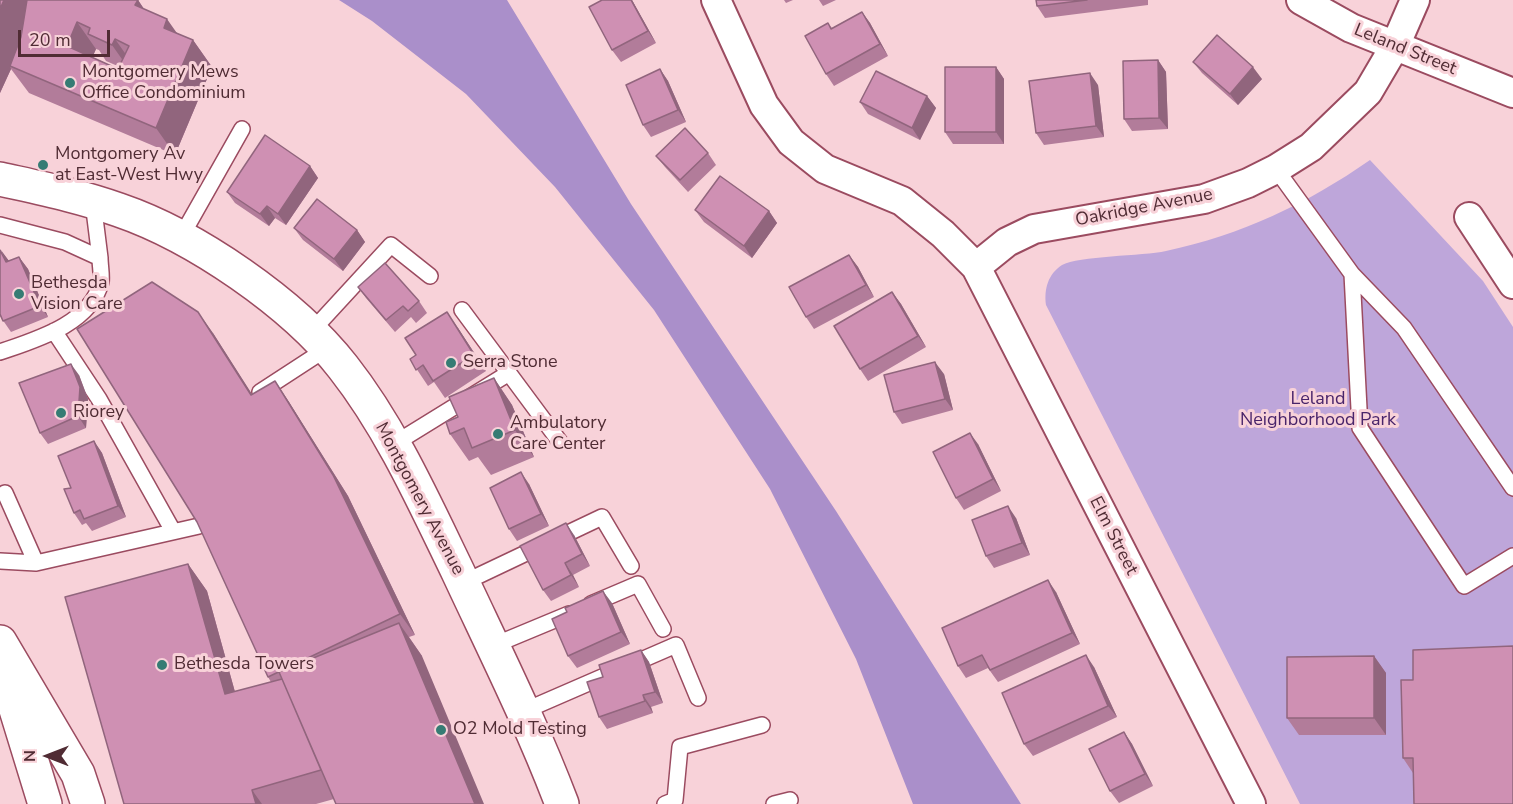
<!DOCTYPE html>
<html>
<head>
<meta charset="utf-8">
<style>
  body { margin:0 }
  #map { position:relative; width:1513px; height:804px; overflow:hidden; background:#f8d2d9; font-family:"Nunito Sans",sans-serif }
  canvas { display:block }
  .north { position:absolute; left:18px; top:726px; width:60px; height:60px; -webkit-text-stroke:4px #f8d2d9; paint-order:stroke; rotate:270deg; font-size:16px; font-weight:700; line-height:24px; text-align:center; color:#502c34 }
  .north::after { content:''; display:block; margin:auto; width:21px; height:27px; background:#502c34; clip-path:polygon(50% 0,100% 100%,50% 72%,0 100%) }
  .scale { position:absolute; left:18px; top:30px; width:92px; height:27px; box-sizing:border-box; border:3px solid #502c34; border-top:0; padding-left:8px; font-size:18px; line-height:21px; white-space:nowrap; color:#502c34; -webkit-text-stroke:4px #f8d2d9; paint-order:stroke }
</style>
</head>
<body>
<div id="map">
<canvas width="1513" height="804"></canvas>
<div class="north">N</div>
<div class="scale">20 m</div>
</div>
<script>
const ctx = document.querySelector('canvas').getContext('2d');
ctx.lineJoin = 'round';
function fill(path, color) {
  ctx.fillStyle = color;
  ctx.fill(path, 'evenodd');
}
function trace(path, color, width, dash) {
  ctx.strokeStyle = color;
  ctx.lineWidth = width;
  ctx.lineCap = dash ? 'butt' : 'round';
  ctx.setLineDash(dash || []);
  ctx.stroke(path);
}
function write(font, color, halo, rows, align = 'center') {
  ctx.font = font + ' "Nunito Sans",sans-serif';
  ctx.lineWidth = 6;
  ctx.setLineDash([]);
  ctx.textBaseline = 'middle';
  ctx.strokeStyle = halo;
  ctx.fillStyle = color;
  for (const [text, x, y, turn = 0] of rows) {
    ctx.save();
    ctx.translate(x, y);
    ctx.rotate((+turn || 0) * Math.PI / 180);
    ctx.textAlign = isNaN(turn) ? turn : align;
    if (halo) ctx.strokeText(text, 0, 0);
    ctx.fillText(text, 0, 0);
    ctx.restore();
  }
}
const green = new Path2D(`
  M1370,160l113,121 30,46v477h-213l-254,-499c-2,-16 2,-31 16,-40 16,-9 81,-9 104,-14 75,-16 141,-47 204,-91z`);
const forest = new Path2D(`
  M339,0h168l124,204 205,307 185,293h-108l-57,-145 -86,-170 -116,-179 -99,-123 -89,-93 -94,-73z`);
const lane = new Path2D(`
  M1276,169l76,105 8,154 104,158 49,-30
  M93,202l7,56
  M0,225l65,17 35,16c0,7 2,17 1,24 -10,42 -66,58 -101,70
  M181,237l61,-108
  M1352,274l52,54 109,160
  M462,310l98,132
  M54,331l45,68 74,132
  M310,333l81,-88 39,31
  M260,392l66,-43
  M394,444l115,-71
  M5,493l31,70 163,-37
  M0,561l36,2
  M463,583l139,-66 29,49
  M591,604l47,-20 25,45
  M492,646l77,-32
  M524,711l152,-66 22,53
  M665,804l10,-4 5,-53 82,-22
  M774,804l16,-4`);
const street = new Path2D(`
  M716,0l48,105 27,37 34,27 77,32 41,33 33,33 275,537
  M1301,0l50,28 162,65
  M1469,217l44,67
  M976,267l31,-25 27,-13 170,-30 44,-16 28,-14 35,-22 57,-55 27,-46 20,-46`);
const primary = new Path2D(`
  M0,179c40,9 80,17 119,31 76,26 174,93 224,157 48,61 81,135 115,205 36,77 74,153 104,232
  M0,642l78,132 10,30
  M6,677l39,127`);
const wall = new Path2D(`
  M0,0h138l6,9 34,25 15,6 19,27 -37,88 -146,-62 -18,-24 -11,24zM96,49l3,1 7,11 14,6 -2,2 -26,-12z
  M632,0l24,43 -35,19 -9,-12z
  M784,0h9l-7,3z
  M819,0h17l-13,6z
  M1036,0h112v5l-103,13 -8,-12z
  M862,12l8,11 18,33 -54,30 -8,-12 2,-51 4,5z
  M1158,60l8,12 2,57 -36,2 -8,-12z
  M1193,62l69,17 -24,26 -36,-32z
  M996,67l8,12v65h-51l-8,-12z
  M660,69l8,12 18,41 -35,15 -8,-12z
  M1098,85l6,52 -60,8 -8,-12z
  M927,96l9,12 -16,32 -52,-26 -8,-12z
  M708,153l8,12 -28,27 -23,-25 -9,-11z
  M310,166l8,12 -32,47 -11,-7 -6,8 -34,-23 -8,-11z
  M695,210l74,1 8,12 -25,35 -48,-36z
  M294,228l63,2 8,12 -22,29 -40,-31z
  M0,250l9,11 10,-4 9,12 20,48 -37,15 -11,-16z
  M849,255l9,12 16,30 -60,32 -8,-12z
  M358,287l61,14 8,12 -11,10 -5,-6 -16,15 -29,-34z
  M892,292l9,12 25,43 -58,34 -8,-12z
  M458,328l28,43 -41,27 -11,-16 -6,4 -18,-27z
  M213,333l39,62 23,-14 14,21 59,94 67,139 -6,2 13,19 -88,143 -18,5h-192l64,-240 19,27 28,101 36,-10 -3,-5z
  M944,374l9,36 -51,14 -8,-12z
  M79,375l9,24 -2,29 -38,16 -8,-11z
  M494,378l18,27 22,52 -43,18 -13,-18 -9,4 -19,-27 8,-17z
  M94,441l8,12 24,64 -34,14 -6,-8 -4,2 -8,-12 -3,-25z
  M978,444l23,47 -37,19 -8,-12z
  M529,484l20,42 -32,15 -8,-12z
  M1016,518l14,37 -36,13 -8,-12z
  M574,535l16,31 -17,9 6,12 -28,14 -8,-11z
  M1056,592l24,52 -82,38 -10,-14 -22,10 -8,-12z
  M612,603l18,41 -53,24 -9,-12 -1,-44z
  M641,650l8,12 14,41 -12,4 2,6 -46,16 -8,-12 4,-40z
  M1374,656l12,17v62h-87l-12,-17z
  M1094,667l23,50 -84,39 -9,-12z
  M1413,680v93l-10,-15z
  M1124,732l8,12 21,42 -34,17 -9,-12z`);
const shadedWall = new Path2D(`
  M4,0h39l-33,66 1,3 -11,24v-84z
  M138,0l18,27 -21,-22z
  M631,0h1l24,43 -8,-12z
  M862,12l8,11 18,33 -8,-12z
  M167,19l19,27 -22,-18z
  M77,22l19,27 -10,24 -19,-27z
  M115,39l19,27 -3,6 -19,-27z
  M193,40l19,27 -37,88 -19,-27z
  M1158,60l8,12 2,57 -9,-11z
  M996,67l8,12v65l-8,-12z
  M1253,67l9,12 -24,26 -8,-11z
  M660,69l8,12 18,41 -8,-12z
  M1090,73l8,12 6,52 -8,-11z
  M927,96l9,12 -16,32 -8,-12z
  M310,166l8,12 -32,47 -8,-11z
  M267,206l8,12 -6,8 -9,-12z
  M769,211l8,12 -25,35 -8,-12z
  M357,230l8,12 -22,29 -9,-12z
  M1,250l8,11 -3,1z
  M849,255l9,12 16,30 -8,-12z
  M19,257l9,12 20,48 -8,-11z
  M892,292l9,12 25,43 -8,-11z
  M198,312l15,21 53,83 -15,-21z
  M447,312l11,16 28,43 -12,-16z
  M935,362l9,12 9,36 -8,-11z
  M71,364l8,11 9,24 -2,29 -8,-12z
  M494,378l18,27 22,52 -19,-27z
  M275,381l14,21 59,94 67,139 -15,-21z
  M970,433l8,11 23,47 -8,-12z
  M94,441l8,12 24,64 -8,-11z
  M521,472l8,12 20,42 -8,-12z
  M1008,506l8,12 14,37 -8,-12z
  M566,523l8,12 16,31 -8,-12z
  M565,563l8,12 6,12 -8,-12z
  M188,564l19,27 36,130 -18,-27z
  M1048,580l8,12 24,52 -8,-11z
  M603,591l9,12 18,41 -9,-12z
  M399,623l23,33 62,148h-9z
  M641,650l8,12 14,41 -8,-11z
  M1086,655l8,12 23,50 -9,-11z
  M1374,656l12,17v62l-12,-17z
  M643,695l8,12 2,6 -8,-12z
  M1124,732l8,12 21,42 -8,-12z
  M252,790l10,14h-6z`);
const building = new Path2D(`
  M0,0h4l-4,9z
  M27,0h111l-3,5 32,14 -3,9 29,12 -37,88 -146,-62 11,-29zM77,22l13,6 -2,6 24,11 3,-6 14,7 -11,23 -51,-23z
  M602,0h29l17,31 -36,19 -23,-43z
  M1036,0h51l-50,6z
  M862,12l18,32 -54,30 -21,-38 23,-13 3,6z
  M1217,35l36,32 -23,27 -37,-32z
  M1158,60l1,58 -35,1 -1,-58z
  M945,67h51v65h-51z
  M660,69l18,41 -35,15 -17,-40z
  M876,71l51,25 -15,32 -52,-26z
  M1090,73l6,53 -60,7 -7,-52z
  M685,128l23,25 -28,27 -24,-24z
  M265,135l45,31 -32,48 -11,-8 -7,8 -33,-22z
  M720,176l49,35 -25,35 -49,-36z
  M317,199l40,31 -23,29 -40,-31z
  M0,250l6,12 13,-5 21,49 -37,15 -3,-7z
  M849,255l17,30 -60,32 -17,-30z
  M385,263l34,38 -11,10 -5,-5 -17,14 -28,-33z
  M152,282l46,30 53,83 24,-14 58,94 67,139 -132,63 -71,-155 -120,-193z
  M892,292l26,44 -58,33 -26,-43z
  M447,312l27,43 -41,26 -10,-16 -7,5 -6,-11 6,-4 -11,-17z
  M935,362l10,37 -51,13 -10,-37z
  M71,364l9,23 -2,29 -38,17 -21,-50z
  M494,378l21,52 -43,18 -8,-20 -14,6 -4,-12 12,-5 -9,-20z
  M970,433l23,46 -37,19 -23,-46z
  M94,441l24,65 -34,13 -4,-9 -6,3 -10,-24 7,-1 -13,-32z
  M521,472l20,42 -32,15 -19,-41z
  M1008,506l14,37 -36,13 -14,-36z
  M566,523l16,31 -17,9 6,12 -28,15 -23,-44z
  M188,564l37,130 57,-15 39,91 -69,20 4,14h-132l-59,-207z
  M1048,580l24,53 -82,37 -8,-15 -24,11 -16,-38z
  M603,591l18,41 -53,24 -16,-37 15,-7 -2,-4z
  M399,623l76,181h-139l-57,-132z
  M1513,646v158h-99l-1,-46h-10l-2,-78h12v-30z
  M641,650l14,42 -12,3 2,6 -46,16 -12,-35 16,-5 -4,-12z
  M1086,655l22,51 -84,38 -22,-51z
  M1374,656v62h-87v-61z
  M1124,732l21,42 -35,17 -21,-42z`);
const markers = [
  [70,83,6,"#367c74"],
  [43,165,6,"#367c74"],
  [19,294,6,"#367c74"],
  [451,363,6,"#367c74"],
  [61,413,6,"#367c74"],
  [498,434,6,"#367c74"],
  [162,665,6,"#367c74"],
  [441,730,6,"#367c74"]
];
const streetNames = [
  ["Leland Street",1405,50,22],
  ["Oakridge Avenue",1144,208,-11],
  ["Montgomery Avenue",419,499,62],
  ["Elm Street",1113,536,63]
];
const poiNames = [
  ["Montgomery Mews",82,73],
  ["Office Condominium",82,94],
  ["Montgomery Av",55,155],
  ["at East-West Hwy",55,176],
  ["Bethesda",31,284],
  ["Vision Care",31,305],
  ["Serra Stone",463,363],
  ["Riorey",73,413],
  ["Ambulatory",510,424],
  ["Care Center",510,445],
  ["Bethesda Towers",174,665],
  ["O2 Mold Testing",453,730]
];
const parkNames = [
  ["Leland",1318,400],
  ["Neighborhood Park",1318,421]
];
fill(green, '#bea6da');
fill(forest, '#aa8fca');
trace(lane, '#9b4b60', 18);
trace(street, '#9b4b60', 32);
trace(primary, '#9b4b60', 36);
trace(lane, '#fff', 15);
trace(street, '#fff', 28);
trace(primary, '#fff', 33);
fill(wall, '#b27c9a');
fill(shadedWall, '#91657d');
fill(building, '#cf90b3');
trace(building, '#91657d', 1.5);
for (const [x, y, r, color] of markers) {
  const dot = new Path2D();
  dot.arc(x, y, r, 0, 2 * Math.PI);
  ctx.fillStyle = color;
  ctx.fill(dot);
  trace(dot, '#f8d2d9', 2);
}
write('18px', '#502c34', '#f8d2d9', streetNames);
write('18px', '#502c34', '#f8d2d9', poiNames, 'left');
write('18px', '#49246a', '#f8d2d9', parkNames);
</script>
</body>
</html>
